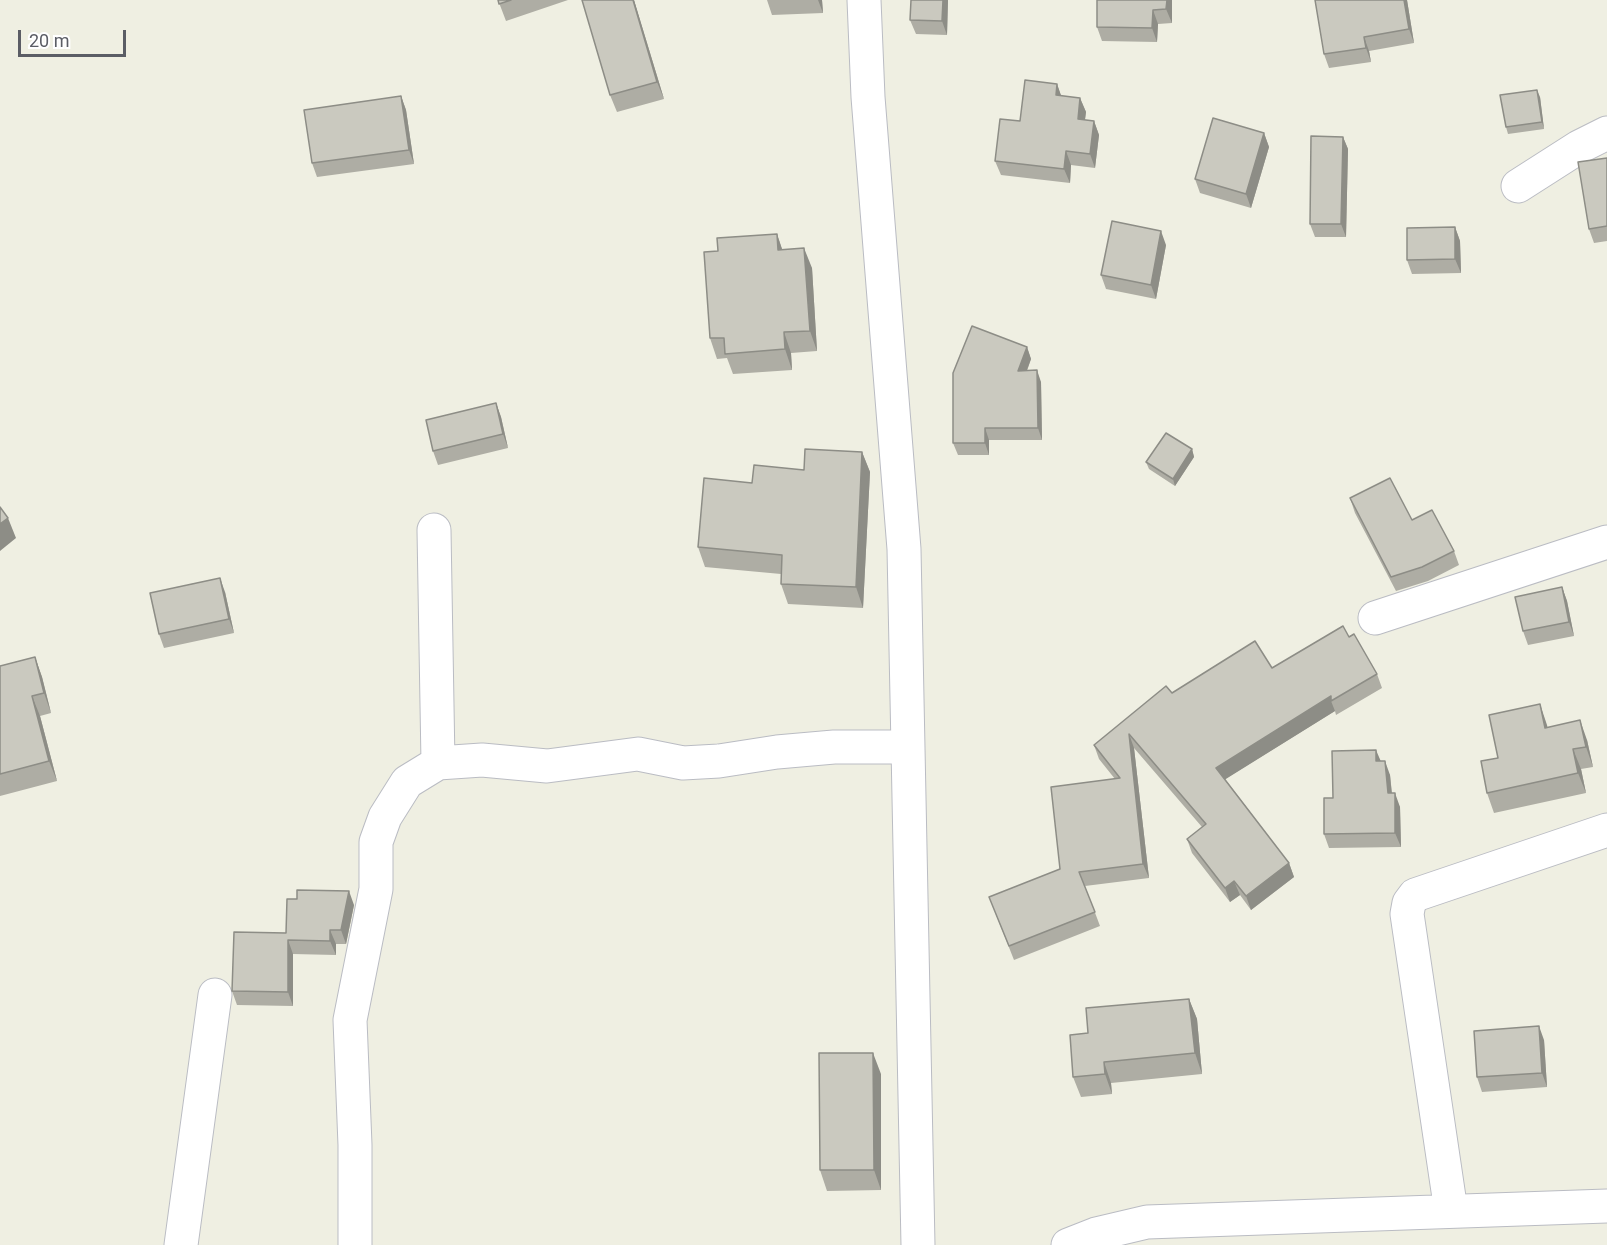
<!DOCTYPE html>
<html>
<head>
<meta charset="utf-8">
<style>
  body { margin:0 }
  #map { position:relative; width:1607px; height:1245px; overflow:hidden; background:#efefe2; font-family:Roboto,sans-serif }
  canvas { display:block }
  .scale { position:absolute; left:18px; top:30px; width:108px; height:27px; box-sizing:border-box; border:3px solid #5b5d65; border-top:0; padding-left:8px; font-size:18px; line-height:21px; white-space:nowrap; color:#5b5d65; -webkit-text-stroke:4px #fff; paint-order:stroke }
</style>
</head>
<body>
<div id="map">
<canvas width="1607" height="1245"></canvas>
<div class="scale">20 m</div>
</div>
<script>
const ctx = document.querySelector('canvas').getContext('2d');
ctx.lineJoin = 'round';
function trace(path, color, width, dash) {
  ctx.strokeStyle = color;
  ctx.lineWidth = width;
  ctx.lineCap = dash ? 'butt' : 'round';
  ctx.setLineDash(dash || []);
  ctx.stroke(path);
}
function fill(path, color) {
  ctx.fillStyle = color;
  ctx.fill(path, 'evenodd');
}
const minor = new Path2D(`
  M864,0l4,97 36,452 14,696
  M1518,186l61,-39 28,-14
  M434,530l4,233
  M1375,618l232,-76
  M1451,1211l-44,-297 2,-11 6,-8 192,-65
  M181,1245l34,-250
  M355,1245v-100l-5,-125 26,-131v-47l9,-25 22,-35 31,-19 44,-3 65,6 91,-12 45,9 36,-2 58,-9 57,-5h73
  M1068,1245l28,-11 51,-12 460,-16`);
const wall = new Path2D(`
  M498,0h70l-62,21z
  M582,0h52l30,99 -47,13 -7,-17z
  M767,0h55l1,13 -51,2z
  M948,0l-1,35 -31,-1 -6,-14z
  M1172,0v23l-14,1 -1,18 -55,-1 -5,-14z
  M1315,0h92l7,43 -45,8 2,11 -42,6 -5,-14z
  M1057,84l4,12 19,2 6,14 -1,8 9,1 5,14 -4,33 -24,-3 -1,18 -69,-8 -6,-14 25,-40z
  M401,96l5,14 8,54 -97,13 -5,-14z
  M1540,97l4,32 -36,5 -2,-7z
  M1264,133l5,14 -18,61 -51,-15 -5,-14z
  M1343,137l5,12 -2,88h-31l-5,-13z
  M1607,158v83l-13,2 -5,-14z
  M1455,227l5,14 1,32 -49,1 -5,-14z
  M777,234l5,15 30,19 5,83 -26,2 1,17 -59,4 -6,-16 -10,1 -7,-21 8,-87z
  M1166,245l-10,54 -50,-10 -5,-14z
  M1027,347l4,12 -4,12 14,11 1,58h-53v15h-31l-5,-12z
  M496,403l5,14 7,31 -70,17 -5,-14z
  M1192,449l2,8 -19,29 -26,-17 -3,-7z
  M862,452l8,20 -7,136 -75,-4 -7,-20v-10l-76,-7 -7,-20 54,-64 52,-13z
  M1350,498l62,22 42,31 5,14 -31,16 -32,10 -41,-78z
  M1562,587l5,14 7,35 -46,9 -5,-14z
  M225,592l9,41 -70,15 -5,-14z
  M1349,637l28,37 5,14 -46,27 -1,-4 -110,68 64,84 5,14 -43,33 -11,-15 -10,7 -38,-49 -5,-14 15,-12 -68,-79 15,130 -64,8 15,40 -86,34 -25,-63 71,-28 55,-90 -16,-20 -5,-14 78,-52 100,-25z
  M35,657l7,20 9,36 -11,3 17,65 -57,15v-130z
  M1548,727l39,13 6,27 -12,2 5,24 -92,20 -7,-20 11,-35z
  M1380,761l10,14 2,18 8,14 1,40 -72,1 -5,-14 9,-36z
  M354,905l-8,39h-10v11l-43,-1v52l-56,-1 -5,-14 54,-58z
  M1189,999l8,20 5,55 -91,9 1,11 -31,3 -8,-20 15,-44z
  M1544,1040l3,47 -65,5 -5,-15z
  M881,1074v116l-54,1 -7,-21z`);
const shadedWall = new Path2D(`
  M633,0h1l30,99 -7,-17z
  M818,0h4l1,13z
  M943,0h5l-1,35 -5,-14z
  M1167,0h5v23l-6,-14z
  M1404,0h3l7,43 -5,-14z
  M1153,10l5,14 -1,18 -5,-14z
  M1364,37l5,14 2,11 -5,-14z
  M1057,84l5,14 -6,-3z
  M1537,90l3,7 4,32 -2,-7z
  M401,96l5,14 8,54 -5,-14z
  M1080,98l6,14 -3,21 -5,-14z
  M1094,121l5,14 -4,33 -5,-14z
  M1264,133l5,14 -18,61 -5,-14z
  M1343,137l5,12 -2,88 -5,-13z
  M1066,151l5,14 -1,18 -6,-14z
  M1455,227l5,14 1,32 -6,-14z
  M1161,231l5,14 -10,54 -5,-14z
  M777,234l7,21 -6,-5z
  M804,248l8,20 5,83 -7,-20z
  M784,332l7,21 1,17 -7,-21z
  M1027,347l4,12 -9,24 -4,-12z
  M1037,370l4,12 1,58 -4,-12z
  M496,403l5,14 7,31 -5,-14z
  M985,428l4,12v15l-4,-12z
  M1192,449l2,8 -19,29 -2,-7z
  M862,452l8,20 -7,136 -7,-21z
  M8,518l8,20 -16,13v-27z
  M220,578l5,14 9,41 -5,-14z
  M1562,587l5,14 7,35 -5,-14z
  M35,657l7,20 9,36 -7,-20z
  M32,696l8,20 17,65 -8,-20z
  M1331,696v5l4,10 -114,71 -5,-14z
  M1540,704l7,21 5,23 -7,-20z
  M1580,720l7,20 6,27 -7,-20z
  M1129,734l5,14 15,130 -6,-14z
  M1573,749l8,20 5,24 -8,-20z
  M1376,750l6,14 -6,-3z
  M1385,761l5,14 3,32 -5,-14z
  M1395,793l5,14 1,40 -6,-14z
  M1289,863l5,14 -43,33 -5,-14z
  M1234,881l6,14 -10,7 -5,-14z
  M349,891l5,14 -8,39 -5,-14z
  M330,930l6,14v11l-6,-14z
  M288,940l5,14v52l-5,-14z
  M1189,999l8,20 5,55 -7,-21z
  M1539,1026l5,14 3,47 -5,-14z
  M873,1053l8,21v116l-7,-20z
  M1104,1062l7,21 1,11 -7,-20z`);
const building = new Path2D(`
  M498,0h13l-12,4z
  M582,0h51l24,82 -47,13z
  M911,0h32l-1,21 -32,-1z
  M1097,0h70l-1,9 -13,1 -1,18 -55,-1z
  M1315,0h89l5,29 -45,8 2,11 -42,6z
  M1025,80l32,4 -1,11 24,3 -2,21 16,2 -4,33 -24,-3 -2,18 -69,-8 5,-42 20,2z
  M1537,90l5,32 -36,5 -6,-32z
  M401,96l8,54 -97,13 -8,-53z
  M1213,118l51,15 -18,61 -51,-15z
  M1311,136l32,1 -2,87h-31z
  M1607,158v68l-18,3 -11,-67z
  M1112,221l49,10 -10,54 -50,-10z
  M1455,227v32l-48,1v-32z
  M777,234l1,16 26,-2 6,83 -26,1 1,17 -60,5 -1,-16h-14l-6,-86 14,-1 -1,-13z
  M972,326l55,21 -9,24 19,-1 1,58h-53v15h-32v-70z
  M496,403l7,31 -70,17 -7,-31z
  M1166,433l26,16 -19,30 -27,-17z
  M805,449l57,3 -6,135 -75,-3 1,-29 -84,-8 6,-69 48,5 2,-18 50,5z
  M1390,478l22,42 20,-10 22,41 -32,16 -31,10 -41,-79z
  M0,507l8,11 -8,6z
  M220,578l9,41 -70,15 -9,-41z
  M1562,587l7,35 -46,9 -8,-34z
  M1343,626l6,11 5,-3 23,40 -46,27v-5l-115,72 73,95 -43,33 -12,-15 -9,7 -38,-49 19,-15 -77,-90 14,130 -64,8 16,40 -86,34 -20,-49 71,-28 -9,-82 69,-9 -26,-33 72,-59 6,7 83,-52 17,27z
  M35,657l9,36 -12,3 17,65 -49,13v-108z
  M1540,704l5,24 35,-8 6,27 -13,2 5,24 -91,20 -6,-32 17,-3 -9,-43z
  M1376,750v11h9l3,32h7v40l-71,1v-36h9l-1,-47z
  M297,890l52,1 -8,39h-11v11l-42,-1v52l-56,-1 2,-59 52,1 1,-34h10z
  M1189,999l6,54 -91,9 1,12 -32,3 -3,-42 18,-2 -2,-25z
  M1539,1026l3,47 -65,4 -3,-46z
  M819,1053h54l1,117h-54z`);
trace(minor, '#babcc3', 35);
trace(minor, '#fff', 33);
fill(wall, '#aeada4');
fill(shadedWall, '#8d8d86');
fill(building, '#cac9bf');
trace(building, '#8d8d86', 1.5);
</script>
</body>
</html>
